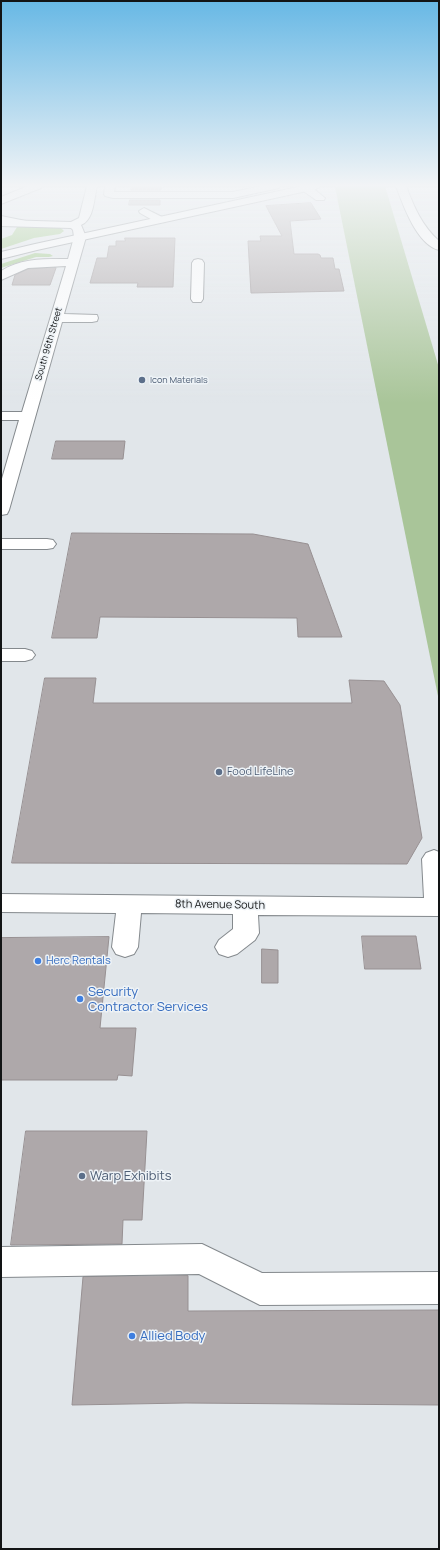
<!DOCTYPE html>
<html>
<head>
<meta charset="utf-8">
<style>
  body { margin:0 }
  #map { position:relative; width:440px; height:1550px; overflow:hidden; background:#e1e6ea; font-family:Manrope,sans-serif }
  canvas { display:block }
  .frame { position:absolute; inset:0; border:2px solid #121415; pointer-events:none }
</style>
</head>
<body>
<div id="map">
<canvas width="440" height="1550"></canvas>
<div class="frame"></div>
</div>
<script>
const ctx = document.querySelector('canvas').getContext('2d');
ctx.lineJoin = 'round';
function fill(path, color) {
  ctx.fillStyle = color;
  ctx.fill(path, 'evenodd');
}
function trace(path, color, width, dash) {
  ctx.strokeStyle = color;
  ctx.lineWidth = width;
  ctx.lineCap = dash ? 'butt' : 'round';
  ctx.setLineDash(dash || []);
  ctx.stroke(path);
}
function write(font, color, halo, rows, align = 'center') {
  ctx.font = font + ' Manrope,sans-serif';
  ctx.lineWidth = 3;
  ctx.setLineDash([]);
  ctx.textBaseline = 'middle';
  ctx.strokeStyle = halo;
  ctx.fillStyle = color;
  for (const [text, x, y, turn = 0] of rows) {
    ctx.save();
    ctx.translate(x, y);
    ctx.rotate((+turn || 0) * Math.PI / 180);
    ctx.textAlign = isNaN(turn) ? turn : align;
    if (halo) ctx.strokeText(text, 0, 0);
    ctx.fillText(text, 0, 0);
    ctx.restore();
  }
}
const green = new Path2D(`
  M339,186h46l54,182v333l-104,-514z`);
const forest = new Path2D(`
  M46,226l15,2 3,3 -4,3 -26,4 -33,11v-10l11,-4 5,-8z
  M35,253l15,1 3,2 -4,1h-13l-35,11v-4z`);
const building = new Path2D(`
  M132,186h30l-1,4h-30z
  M130,200h30v5h-31z
  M311,203l10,16 -31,2 4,33h24l2,1 1,3h12l2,11h4l5,22 -93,2 -3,-52h13l-1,-5h22l-16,-30z
  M125,238h50l-2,49h-36l1,-4h-48l7,-25h10l2,-12h7v-5h9z
  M56,268l-6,17h-38l3,-10 13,-6z
  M56,441h69l-2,18h-71z
  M72,533l181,1 55,10 34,93h-44l-1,-19 -197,-1 -3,21h-45z
  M45,678h51l-3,25h259l-3,-23 35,1 16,24 22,133 -15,26 -395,-1z
  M362,936h54l5,33h-56z
  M109,937l-9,91h36l-4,48 -14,-1 -1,5h-116v-142z
  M262,949l16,1v33h-16z
  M26,1131h121l-5,89h-19l-1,24 -111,1z
  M188,1276v35l251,-1v95l-253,-2 -114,2 11,-128z`);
const minor = new Path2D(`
  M87,186h10c-3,12 -3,34 -16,39l5,12 -22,77 33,1 1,3 -1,3 -5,1h-30l-53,188 -2,4 -6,1v-33l18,-62h-18v-8h21l44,-146 -38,2 -27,12v-9c20,-13 44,-12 67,-12l6,-22 -1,-7 -2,-2 -70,-2v-6l70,2 8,-4z
  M105,186h10l-1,6h119l28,-6h19l-1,2 -46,10h-120l-8,-2 -1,-2z
  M302,186h8l15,12 -1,2h-8l-14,-10 -1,-2z
  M396,186h10c8,21 16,40 33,55v9c-22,-5 -36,-45 -43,-64z
  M144,208l20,10 1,2 -1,2h-8l-16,-9 -1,-2z
  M198,259l4,1 2,3 -1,36 -2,3h-8l-2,-3 1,-36 2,-3z
  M1,539h46l6,1 3,4 -3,4 -6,1h-46z
  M1,649h24l7,2 3,4 -3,4 -7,2h-24z
  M434,850l5,2v64l-181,-1 1,18 -4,7 -18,14 -9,3 -9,-3 -4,-7 4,-7 14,-11v-15l-92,-1 -3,34 -4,7 -9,3 -9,-3 -4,-7 4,-34 -115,-1v-18l423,4 -2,-39 4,-6z
  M202,1244l60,29 177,-1v32l-179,1 -61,-31 -198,3v-30z`);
const major = new Path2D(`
  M302,186h19l-5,3 -279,61 -36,9v-7l34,-8z`);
const highway = new Path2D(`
  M28,186h14l-1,2 -40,16v-7z
  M1,216l25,5 1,2 -5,3 -21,-4z`);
const markers = [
  [142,380,4,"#5c6f8a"],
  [219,772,4,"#5c6f8a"],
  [38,961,4,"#3f7fe0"],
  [80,999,4,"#3f7fe0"],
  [82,1176,4,"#5c6f8a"],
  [132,1336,4,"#3f7fe0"]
];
const farStreetnames = [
  ["South 96th Street",49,344,-74]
];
const farServicenames = [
  ["Icon Materials",150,380]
];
const serviceNames = [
  ["Food LifeLine",227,772]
];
const streetNames = [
  ["8th Avenue South",220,905,1]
];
const shopNames = [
  ["Herc Rentals",46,961]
];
const nearShopnames = [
  ["Security",88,992],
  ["Contractor Services",88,1007],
  ["Allied Body",140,1336]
];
const nearServicenames = [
  ["Warp Exhibits",90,1176]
];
fill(green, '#a9c599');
fill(forest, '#93c277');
fill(building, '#aea8aa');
trace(building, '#979092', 1);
trace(minor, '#84898d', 2);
trace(major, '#84898d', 2);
trace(highway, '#84898d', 2);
fill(minor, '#fff');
fill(major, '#fff');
fill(highway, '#fff');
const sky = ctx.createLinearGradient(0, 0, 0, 403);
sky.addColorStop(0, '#67b8e5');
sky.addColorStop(0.46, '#f2f4f6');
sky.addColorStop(1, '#f2f4f600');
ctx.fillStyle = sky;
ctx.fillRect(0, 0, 440, 403);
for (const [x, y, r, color] of markers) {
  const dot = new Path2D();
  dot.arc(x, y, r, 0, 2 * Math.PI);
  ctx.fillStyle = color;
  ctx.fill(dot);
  trace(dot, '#eef3f7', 1.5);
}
write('9px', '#121415', '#eef3f7', farStreetnames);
write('9px', '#4e5e75', '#eef3f7', farServicenames, 'left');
write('11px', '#4e5e75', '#eef3f7', serviceNames, 'left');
write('11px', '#121415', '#eef3f7', streetNames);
write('11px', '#366cbe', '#eef3f7', shopNames, 'left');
write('13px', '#366cbe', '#eef3f7', nearShopnames, 'left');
write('13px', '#4e5e75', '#eef3f7', nearServicenames, 'left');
</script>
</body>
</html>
